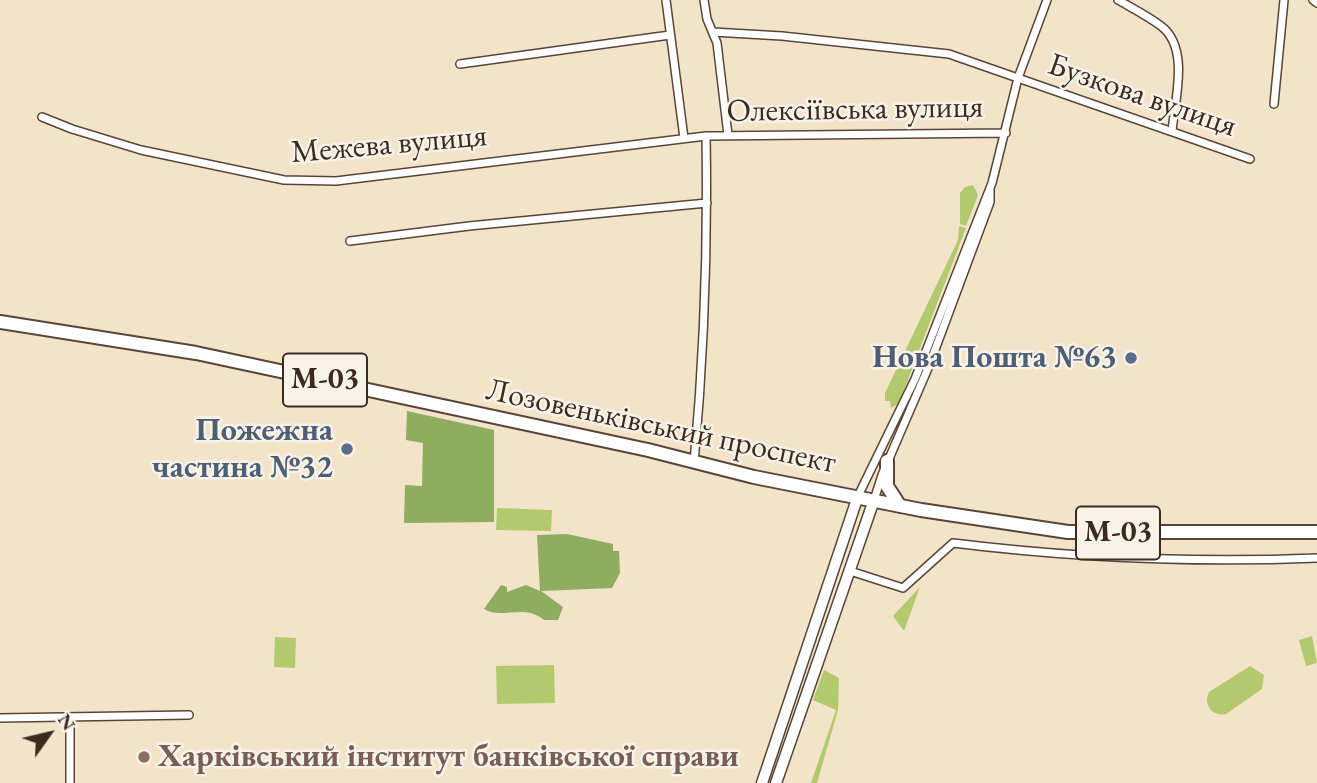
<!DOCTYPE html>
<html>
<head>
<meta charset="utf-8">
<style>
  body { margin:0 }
  #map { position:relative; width:1317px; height:783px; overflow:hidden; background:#f3e3c9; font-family:"EB Garamond",serif }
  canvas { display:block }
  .north { position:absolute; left:14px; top:699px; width:70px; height:70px; -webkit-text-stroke:5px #f7f3e8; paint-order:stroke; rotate:56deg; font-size:19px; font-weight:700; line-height:28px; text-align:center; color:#3b2a1e }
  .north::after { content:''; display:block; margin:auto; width:24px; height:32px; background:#3b2a1e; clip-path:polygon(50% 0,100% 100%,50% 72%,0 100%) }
</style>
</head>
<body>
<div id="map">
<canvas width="1317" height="783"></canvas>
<div class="north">N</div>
</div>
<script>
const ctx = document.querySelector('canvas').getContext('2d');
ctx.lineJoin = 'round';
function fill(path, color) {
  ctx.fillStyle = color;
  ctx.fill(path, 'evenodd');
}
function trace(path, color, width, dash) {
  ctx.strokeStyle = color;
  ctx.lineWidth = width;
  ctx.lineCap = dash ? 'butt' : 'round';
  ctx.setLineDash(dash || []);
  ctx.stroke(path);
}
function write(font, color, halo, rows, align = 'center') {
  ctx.font = font + ' "EB Garamond",serif';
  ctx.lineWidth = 5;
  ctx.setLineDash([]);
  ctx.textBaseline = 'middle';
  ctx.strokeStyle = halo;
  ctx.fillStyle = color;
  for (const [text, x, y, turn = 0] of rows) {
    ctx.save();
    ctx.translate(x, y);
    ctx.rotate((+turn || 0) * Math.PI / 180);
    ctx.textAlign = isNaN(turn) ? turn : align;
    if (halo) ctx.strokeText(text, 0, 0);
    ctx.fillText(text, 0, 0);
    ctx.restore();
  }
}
const green = new Path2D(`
  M973,185l5,10 -12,31 -6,-2v-31l5,-6z
  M959,226l7,2 -67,175 -8,5 -1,-7h-5v-8l73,-153z
  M497,508l55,2 -1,21 -55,-1z
  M920,587l-16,44 -11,-15z
  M1312,636l5,27 -11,3 -7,-26z
  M275,637l21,1 -1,30 -21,-1z
  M554,665l1,38 -58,1 -1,-38z
  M1250,666l14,9 -2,14 -36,25c-14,3 -23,-10 -17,-22z
  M824,670l15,8 -1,32 -21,73h-6l25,-73 -23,-10z`);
const forest = new Path2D(`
  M407,411l87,19v92l-90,1 1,-38 17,1 1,-43 -17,-3z
  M567,534l46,10v7h6l1,22 -8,15 -71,3 22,16 -5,13h-14c-20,-17 -42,0 -60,-11l17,-24 6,2v5l19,-7 14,6 -3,-56z`);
const street = new Path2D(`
  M666,0l18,138
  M704,0l3,19 10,24 11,92
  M1118,0c14,8 30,16 43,26 29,22 14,73 11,105
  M1313,0l4,3
  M713,32l69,4 167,18 301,105
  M460,64l210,-29
  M1274,104l10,-104
  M42,117l30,12 69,21 143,30 52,1 370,-45 300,-3
  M350,241l119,-15 238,-23
  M694,463c10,-108 14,-218 12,-327
  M858,496l57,-117 77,-196 26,-105 29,-78
  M874,500l8,-25 47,-109 61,-164v-12
  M850,571l53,17 50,-45c122,15 242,20 364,15
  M0,718l189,-3
  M70,783v-66`);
const secondary = new Path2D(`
  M762,783l96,-287
  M776,783l98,-283`);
const highway = new Path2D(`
  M0,322l196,31 452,97 106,27 167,33 147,22h249
  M887,461v25l13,20`);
const markers = [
  [1131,358,7,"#5c6f8a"],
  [347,449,7,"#5c6f8a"],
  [144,757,7,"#8d6e63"]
];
const shields = [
  [325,380,84],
  [1118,533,84]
];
const shieldNames = [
  ["М-03",325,380],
  ["М-03",1118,533]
];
const streetNames = [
  ["Бузкова вулиця",1142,96,19],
  ["Олексіївська вулиця",855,110,-1],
  ["Межева вулиця",389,145,-5],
  ["Лозовеньківський проспект",661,427,12]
];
const serviceNames = [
  ["Нова Пошта №63",1117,358],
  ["Пожежна",333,431],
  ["частина №32",333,468]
];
const educationNames = [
  ["Харківський інститут банківської справи",158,757]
];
fill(green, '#b3c96d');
fill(forest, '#8ead60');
trace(street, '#574638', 10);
trace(secondary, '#574638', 13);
trace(highway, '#574638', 16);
trace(street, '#fff', 7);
trace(secondary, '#fff', 10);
trace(highway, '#fff', 12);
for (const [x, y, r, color] of markers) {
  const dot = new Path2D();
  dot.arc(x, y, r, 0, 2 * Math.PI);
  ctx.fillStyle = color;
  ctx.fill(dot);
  trace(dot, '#f7f3e8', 2.5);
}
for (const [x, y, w] of shields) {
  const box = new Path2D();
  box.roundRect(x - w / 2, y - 26.5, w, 53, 5);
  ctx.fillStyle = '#f7f3e8';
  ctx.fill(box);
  trace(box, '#3b2a1e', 2);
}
write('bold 30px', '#3b2a1e', null, shieldNames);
write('32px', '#3b2a1e', '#f7f3e8', streetNames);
write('bold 32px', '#4e5e75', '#f7f3e8', serviceNames, 'right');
write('bold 32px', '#785e54', '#f7f3e8', educationNames, 'left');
</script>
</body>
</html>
